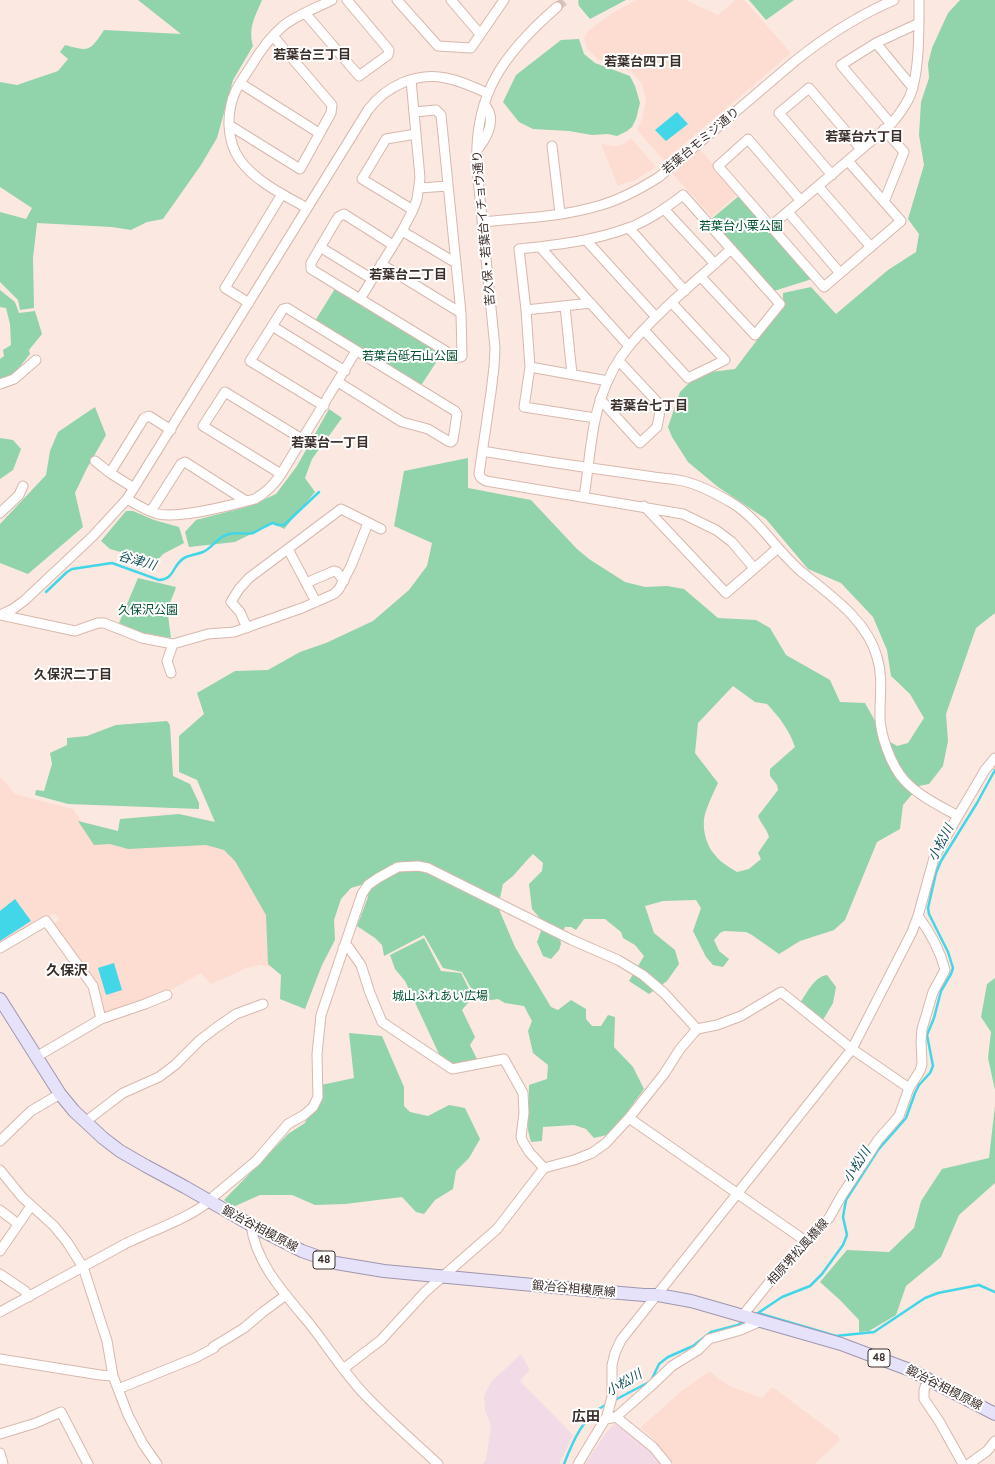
<!DOCTYPE html>
<html>
<head>
<meta charset="utf-8">
<style>
  body { margin:0 }
  canvas { display:block; background:#fbe8e0 }
</style>
</head>
<body>
<canvas width="995" height="1464"></canvas>
<script>
const ctx = document.querySelector('canvas').getContext('2d');
ctx.lineJoin = 'round';
function fill(path, color) {
  ctx.fillStyle = color;
  ctx.fill(path, 'evenodd');
}
function trace(path, color, width, dash) {
  ctx.strokeStyle = color;
  ctx.lineWidth = width;
  ctx.lineCap = dash ? 'butt' : 'round';
  ctx.setLineDash(dash || []);
  ctx.stroke(path);
}
function write(font, color, halo, rows, align = 'center') {
  ctx.font = font + ' Quicksand,"Noto Sans JP",sans-serif';
  ctx.lineWidth = 4;
  ctx.setLineDash([]);
  ctx.textBaseline = 'middle';
  ctx.strokeStyle = halo;
  ctx.fillStyle = color;
  for (const [text, x, y, turn = 0] of rows) {
    ctx.save();
    ctx.translate(x, y);
    ctx.rotate((+turn || 0) * Math.PI / 180);
    ctx.textAlign = isNaN(turn) ? turn : align;
    if (halo) ctx.strokeText(text, 0, 0);
    ctx.fillText(text, 0, 0);
    ctx.restore();
  }
}
const built = new Path2D(`
  M636,0h50l32,15 18,-15h8l47,53 -127,108 -27,-31 5,-10 4,-20 -4,-16 -10,-12 -33,-12 -11,-10 -4,-11 4,-8 23,-17z
  M631,138l25,29 -21,13 -17,6 -17,-42 14,2 9,-2z
  M698,147l41,46 -27,24 -42,-46z
  M0,776l15,18 58,15 18,27 135,4 52,69 -3,59 -15,-3 -13,3 -36,16 -10,-11 -43,24 -32,12 -21,3 -4,-3 -5,-24 -27,-40 -16,-19 1,-3 6,-3 -5,-7 -15,9 -2,-2 -38,24z
  M710,1371l8,8 14,8 30,11 9,-10h3l65,49v4l-24,23h-141l-23,-28 -11,-8 43,-38z`);
const industrial = new Path2D(`
  M521,1354l9,16 -10,11 53,54 -14,29h-77l4,-4 5,-34 -6,-16 -1,-14 7,-14z
  M616,1422l34,29 13,13h-78l21,-31z`);
const green = new Path2D(`
  M138,0h124c-7,17 -14,27 -9,46l-20,34 -16,58 -16,27 -38,54 -16,3 -16,8 -19,-3 -75,-4 -4,35 1,50 -14,2 -2,-10 -18,-18v-70l26,7 6,-11 -32,-21v-105l17,3 41,-14 10,-12 -8,-7 5,-7c25,7 25,6 39,-15l77,4z
  M579,0h47l-36,19 -11,-13 -1,-5z
  M749,0h45l-28,20z
  M960,0h35v613l-19,15 -30,86 2,27 -5,25 -14,18 -10,2 -16,19 -3,24 -23,13 -32,78 -11,10 -34,11 -21,13 -27,-19 -6,-3 -22,-1 -4,2 -6,7 5,11 10,8 -6,8 -10,-2 -7,-8 -13,-26 8,-23 -5,-8 -33,1 -18,5 9,27 21,17 4,14 -12,17 -18,13 -20,-13 15,-25 -9,-11 -12,-7 -2,-6 -16,-13h-21l-8,11 -5,-3h-6l-5,11 1,6 -2,6 -8,9 -8,-3 -6,-14 7,-19 -12,-14 -3,-25 13,-13 1,-8 -10,-9 -5,5 -15,17 -10,8 -5,23 17,40 36,60 7,3 13,-10 15,9v10l6,7h9l7,-11 7,2 -1,30 19,20 11,22 -33,45 -17,4 -8,-9 -12,-4 -31,2 -1,14 -11,1 -3,-12 1,-45 18,-6 1,-14 -15,-12 -5,-22 4,-10 -8,-15 -19,-3 -7,-4 -7,1 -15,-3 -14,-25 -19,-4 -19,-33 -40,21 -2,-11 -7,-7 -18,-12 11,-29 -7,-12 -10,3 -10,11 -7,21 1,20 -13,25 -17,44 -25,-10 1,-24 -13,-11 -2,-49 -31,-54 -11,-11 -18,-5 -78,4 -18,-5 -16,1 -16,-24 40,10 2,-12 59,-5 36,8 -18,-42 -18,-8v-36l25,-22 -7,-21 38,-22 33,-1 32,-18 26,-9 47,-22 36,-31 18,-24 5,-23 -38,-17 10,-55 64,-13v30l63,12 46,49 12,10 36,23 20,5 22,-1 17,3 34,29 38,2 14,8 16,27 44,25 10,22 25,1 20,36 12,7 11,-3 16,-25 -14,-24 -19,-18 -4,-26 -14,-33 -32,-34 -33,-14 -42,-50 -48,-32 -30,-25 -16,-25 -4,-10 12,-35 11,-11 12,-8 32,-4 48,-63v-13l28,-6 25,27 52,-44 28,-18 3,-18 -11,-15 16,-54 -5,-30 2,-33 8,-24 -1,-14 4,-16 16,-35zM733,686l22,16 12,2c12,13 22,25 28,43l-25,22v7l7,9 1,5 -20,26c3,8 9,13 11,21l-11,16 3,6 -12,10 -12,3c-8,-5 -17,-10 -22,-17 -10,-11 -14,-31 -9,-44 3,-10 8,-19 12,-28l-23,-30 3,-30z
  M579,39l5,15 11,9 35,13 5,10 5,17 -4,16 -4,8 -5,4 -10,5 -9,-2 -16,1 -23,-4 -36,-2 -14,-7 -16,-20 13,-27 45,-35z
  M740,195l72,84 -38,12 -65,-70z
  M336,287l107,65 -23,35 -105,-66z
  M0,290l15,12 4,11 16,-2 7,23 -13,16 1,4c-9,11 -17,23 -30,28v-23l4,-3 -1,-6 8,-5 -1,-21 -4,-16 -6,-1z
  M95,407l11,28 -19,33 -12,25 8,34 -55,47 -28,-11v-39l46,-49 4,-24 8,-19z
  M329,409l13,9 -30,41 -7,19 10,14 -31,37 -11,-6 -38,19 -46,5 -4,-15 11,-12 54,-14 26,-12 21,-28z
  M0,438l13,2 8,9 -8,21 -13,9z
  M126,511h7l21,9 25,7 5,16 -21,11 -7,8 -46,-13 -9,-8z
  M138,578l38,9c-2,7 -5,12 -7,19 -2,10 1,22 2,32l-28,-5 -24,-10z
  M167,721l3,4 3,51 17,8 9,19v6l-131,-5 -33,-9 1,-5 8,1 8,-27 -2,-11 17,-8v-7l20,-2 29,-11z
  M424,938l17,33 20,2 12,24 -11,13 13,27 -5,8 7,14 -24,7 -14,-12 -34,-73 -10,-12 -5,-14z
  M827,975l9,12 -3,16 -10,17 -23,-17c7,-10 14,-26 27,-28z
  M995,978v112l-7,-32 3,-26 -10,-15 6,-33z
  M349,1033l33,3 22,51v19l6,6 18,4 21,-11 16,3 15,31 -11,19 -13,13 -3,18 -18,11 -11,14 -8,-2 -14,-15 -57,7 -30,1 -23,-10h-32l-27,12 -9,-7 64,-66 17,-11 16,-38 33,-7z
  M995,1106v77l-36,32 -18,42 -35,29 -10,29 -27,16 -10,1v-12l-19,-20 -20,-18 27,-32 42,2 25,-24 7,-27 21,-32 47,-11z`);
const water = new Path2D(`
  M677,112l11,12 -22,17 -11,-11z
  M15,899l16,22 -31,20v-30z
  M114,963l8,27 -16,5 -8,-27z`);
const stream = new Path2D(`
  M46,592l21,-20 5,-3 40,-6 47,17c17,-1 13,-17 27,-23 5,-2 12,-3 17,-5 9,-4 14,-14 23,-17 9,-4 18,0 27,-2 7,-3 13,-8 20,-10l5,2h6l35,-33
  M758,1313l78,23 38,-4 51,-34 13,-5 41,-8 16,7
  M755,1315l27,-18 28,-11 12,-12 21,-29 4,-10 -4,-18 3,-17 32,-50 28,-32 9,-25 4,-8 11,-12 3,-7 -6,-31 7,-17 7,-27 10,-17 2,-6 -5,-16 -19,-38 -1,-6 8,-35 5,-12 36,-58 18,-33
  M613,1401l38,-20 8,-17 9,-7 25,-11 18,-14 27,-7 7,-5
  M564,1464c9,-23 19,-48 43,-60`);
const minorTunnel = new Path2D(`
  M557,7l8,-7`);
const minor = new Path2D(`
  M397,0l41,46 33,2 33,-48
  M451,0l29,34
  M557,7c-54,47 -84,88 -80,162l18,179 -1,19 -3,25 -12,82 2,4 5,3 197,33 33,16 16,12 22,26
  M305,13l54,63 29,-21 1,-5 -42,-50
  M876,43l37,45
  M240,83l79,50
  M891,124l-50,-59 35,-22 43,-20
  M229,125l71,44 31,-56 1,-8 -59,-69
  M552,146l8,67
  M478,149c10,-13 19,-31 6,-45
  M832,175l-53,-62 30,-25 52,61
  M818,186l53,61
  M419,188l29,-2
  M801,201l-53,-62 -30,27 106,121 77,-66 -53,-60
  M884,202l20,-50 -20,-23
  M307,208c-23,-13 -51,-26 -67,-48 -14,-20 -14,-48 -4,-70 4,-8 10,-16 15,-24 9,-15 18,-28 32,-40 14,-11 33,-18 49,-26
  M664,209l51,55
  M413,210l-51,-31 24,-40 30,-5
  M788,212l52,61
  M482,222c39,-4 79,-5 116,-16 22,-6 42,-17 61,-29l136,-116c30,-24 64,-46 99,-61
  M771,226l120,-102c7,-8 13,-16 18,-26 11,-24 10,-71 10,-98
  M629,228l56,63
  M402,231l54,32
  M586,240l70,77
  M393,245l-49,-31 -6,3 -27,46v6l146,89 4,-1 1,-1 -1,-43 -20,-198 -5,-5 -22,2
  M320,247l52,32
  M540,247l89,99
  M381,264l80,49
  M360,299l42,-68 11,-21 4,-11 3,-21 -9,-98
  M249,303l-24,-15 57,-94
  M565,306l7,68
  M526,310l65,-7
  M272,326l73,45
  M644,330l44,48 37,-18 -53,-57
  M530,367l78,14
  M0,384l14,-5 22,-19
  M600,399l40,44 17,-16 4,-21 -42,-45
  M324,406l-74,-45 33,-52 4,-1 168,103 2,3 -4,26 -2,2 -3,-1 -20,-12 -26,-7 -64,-40
  M595,418l-71,-11 6,-40 -4,-57 -7,-61c37,-4 74,-8 109,-21 20,-7 38,-20 55,-33l97,109 -25,31 -54,-58
  M482,451c36,6 72,12 109,17 21,3 42,6 63,9 9,1 20,2 29,4 17,4 34,13 49,22 27,16 46,50 71,70 28,23 64,47 74,84 6,19 3,37 3,56 -1,20 11,53 25,68 14,15 35,25 53,35
  M95,461l15,12
  M281,474l-78,-48 22,-34 77,47
  M134,488l-24,-15 34,-55 5,-2 22,14
  M584,497c5,-31 7,-70 17,-99 6,-18 16,-38 29,-53 29,-35 68,-65 101,-96
  M127,499c10,6 20,12 31,15 22,5 74,-9 97,-15 12,-7 19,-14 26,-25l75,-123
  M644,506l82,87 52,-45
  M151,511l30,-47 4,-2 61,39
  M0,513l19,-18 4,-9
  M288,549l28,53
  M306,583l28,-12 3,1 7,9
  M0,615l13,-6 12,-9 68,-64 34,-37 241,-389c18,-24 48,-38 78,-32 15,3 28,9 41,15
  M0,615l75,16 23,-8h6l38,15 31,6 35,-10 26,-2 68,-24 32,-14 5,-5 12,-23 17,-43
  M247,628l-7,-16 -9,-10 8,-13 10,-11 92,-69 40,20
  M171,673l-4,-12 6,-17
  M0,948l46,-27 47,65 8,33 -65,38
  M343,948l4,-2 2,2 12,17 9,28 12,29 70,47 52,-10 19,34 1,20 -3,24 2,5 7,11 14,15
  M101,1019l44,-15 22,-9
  M629,1118l178,124
  M85,1122l38,-29 36,-16 16,-12 25,-25 17,-13 19,-13 27,-10
  M0,1141l31,-30 29,-17
  M0,1170l22,27 32,29 13,16 16,25 24,74 6,35 15,39 15,29 14,20
  M0,1210l18,14
  M251,1225c5,39 34,69 58,98 19,24 35,50 56,72 23,24 48,46 73,69
  M0,1251l31,-45
  M0,1274l25,17 4,6
  M0,1312c41,-22 82,-45 123,-67 24,-13 75,-29 91,-49l42,-35 32,-37 16,-9 9,-8 5,-10 -1,-43 4,-39 41,-121 6,-9 10,-7 20,-11 20,-1 10,2 144,72 46,20 25,15 21,18 33,36
  M743,1315l41,-51 31,-31 14,-15 13,-23 36,-55 21,-24 10,-28 11,-17 2,-7 -1,-23 1,-12 11,-37 12,-22c-5,-20 -15,-38 -27,-54
  M213,1347l31,-19 19,-16 23,-17
  M0,1359l100,16 13,1
  M343,1369l38,-29 44,-48 72,-63 47,-61 30,-8 18,-7 14,-10 23,-25 35,-44 16,-25 17,-20 20,-4 24,-9 40,-24 71,57 57,39
  M928,1379l-4,11v9l15,22 24,43
  M118,1389l77,-31 19,-10
  M616,1417l37,30 14,17
  M606,1419l10,-2 34,-30 22,-21 26,-16 11,-11 32,-9 18,-8
  M0,1434l36,-11 25,-11 27,52
  M0,1453l3,11
  M578,1464l29,-48 5,-19v-32l3,-12 6,-13 231,-291 60,-117 6,-16 16,-58 24,-42 27,-46 10,-12
  M969,1464l18,-13 8,-10`);
const major = new Path2D(`
  M0,999l60,95 14,17 29,27 17,13 26,15 39,21 66,38 51,26 34,12 48,8 213,20 47,4h14l33,6 150,43 53,20 16,6 85,44`);
const shields = [
  [324,1260,22],
  [879,1358,22]
];
const shieldNames = [
  ["48",324,1260],
  ["48",879,1358]
];
const streetNames = [
  ["若葉台モミジ通り",701,141,-40],
  ["苦久保・若葉台イチョウ通り",484,228,-95],
  ["鍛冶谷相模原線",260,1229,28],
  ["相原堺松風橋線",798,1252,-48],
  ["鍛冶谷相模原線",574,1289,5],
  ["鍛冶谷相模原線",944,1388,27]
];
const parkNames = [
  ["若葉台小栗公園",741,226],
  ["若葉台砥石山公園",410,356],
  ["久保沢公園",148,610],
  ["城山ふれあい広場",440,996]
];
const neighbourhoodNames = [
  ["若葉台三丁目",312,55],
  ["若葉台四丁目",643,62],
  ["若葉台六丁目",864,137],
  ["若葉台二丁目",408,275],
  ["若葉台七丁目",649,406],
  ["若葉台一丁目",330,443],
  ["久保沢二丁目",73,675]
];
const waterNames = [
  ["谷津川",137,561,16],
  ["小松川",941,843,-62],
  ["小松川",857,1165,-57],
  ["小松川",624,1383,-30]
];
const quarterNames = [
  ["久保沢",67,971],
  ["広田",586,1417]
];
fill(built, '#fdddd1');
fill(industrial, '#f2dbe7');
fill(green, '#91d3aa');
fill(water, '#41d7e8');
trace(stream, '#41d7e8', 2.5);
trace(minorTunnel, '#d5c3bc', 9, [9, 4.5]);
trace(minor, '#d7b8ad', 11);
trace(major, '#9f96b0', 14);
trace(minor, '#fff', 9);
trace(major, '#e6e2fa', 12);
for (const [x, y, w] of shields) {
  const box = new Path2D();
  box.roundRect(x - w / 2, y - 9, w, 18, 3);
  ctx.fillStyle = '#fff';
  ctx.fill(box);
  trace(box, '#3b2f2b', 1);
}
write('bold 11px', '#3b2f2b', null, shieldNames);
write('12px', '#3b2f2b', '#fff', streetNames);
write('12px', '#01512e', '#fff', parkNames);
write('bold 13px', '#3b2f2b', '#fff', neighbourhoodNames);
write('italic 13px', '#14535a', '#fff', waterNames);
write('bold 14px', '#3b2f2b', '#fff', quarterNames);
</script>
</body>
</html>
